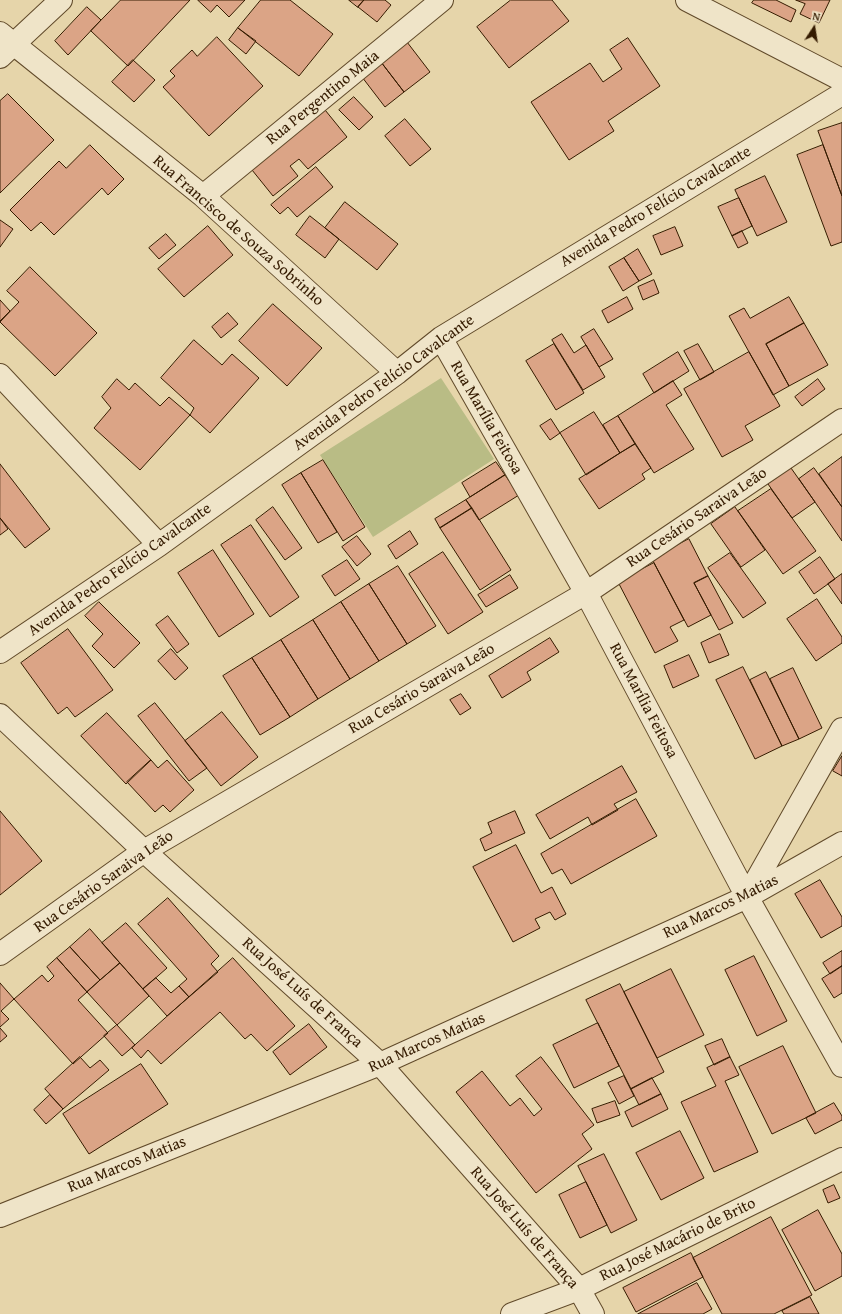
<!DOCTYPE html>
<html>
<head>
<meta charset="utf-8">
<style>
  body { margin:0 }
  #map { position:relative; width:842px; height:1314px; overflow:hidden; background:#e6d5aa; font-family:"Gentium Book Plus",serif }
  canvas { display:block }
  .north { position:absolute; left:794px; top:8px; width:40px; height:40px; -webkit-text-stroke:3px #efe4c8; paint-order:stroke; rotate:12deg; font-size:11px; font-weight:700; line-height:16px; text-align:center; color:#351b00 }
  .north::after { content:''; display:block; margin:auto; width:14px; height:18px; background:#351b00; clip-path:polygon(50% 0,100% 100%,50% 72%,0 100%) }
</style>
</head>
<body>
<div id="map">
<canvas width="842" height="1314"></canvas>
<div class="north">N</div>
</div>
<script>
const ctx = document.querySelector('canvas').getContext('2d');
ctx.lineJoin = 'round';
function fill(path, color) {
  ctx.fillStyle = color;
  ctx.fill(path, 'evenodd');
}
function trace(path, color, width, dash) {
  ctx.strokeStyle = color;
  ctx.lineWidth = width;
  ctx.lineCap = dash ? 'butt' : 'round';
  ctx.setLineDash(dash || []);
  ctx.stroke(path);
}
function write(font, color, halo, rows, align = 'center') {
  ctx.font = font + ' "Gentium Book Plus",serif';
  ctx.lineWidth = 3;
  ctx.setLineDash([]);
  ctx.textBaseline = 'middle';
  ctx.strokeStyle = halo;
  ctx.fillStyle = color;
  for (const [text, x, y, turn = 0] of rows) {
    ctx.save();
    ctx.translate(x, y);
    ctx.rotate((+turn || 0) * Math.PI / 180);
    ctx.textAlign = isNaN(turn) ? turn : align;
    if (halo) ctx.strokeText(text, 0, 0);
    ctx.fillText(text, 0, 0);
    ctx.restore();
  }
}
const green = new Path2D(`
  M441,378l53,81 -121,78 -53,-82z`);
const building = new Path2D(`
  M121,0h69l-62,66 -37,-35z
  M198,0h47l-16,17 -12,-12 -6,7z
  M261,0h29l43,34 -34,42 -61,-48z
  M349,0h15l-6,7z
  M364,0h21l6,5 -14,17 -19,-15z
  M511,0h41l17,21 -60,47 -32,-41z
  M754,0h22l20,10 -5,12 -39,-19z
  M796,0h34l-11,23 -19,-9 5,-10z
  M87,7l14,13 -33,35 -13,-14z
  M238,28l18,13 -10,13 -17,-14z
  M217,37l46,49 -54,50 -46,-49 12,-11 -5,-5 22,-21 5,6z
  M628,38l32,48 -52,35 6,10 -45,29 -38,-58 59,-39 13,19 19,-13 -12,-19z
  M407,42l23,30 -26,20 -23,-30z
  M133,60l22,20 -21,22 -22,-20z
  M381,62l23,30 -19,15 -23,-30z
  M8,94l46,46 -54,53v-92z
  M354,97l19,20 -14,13 -20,-20z
  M321,105l26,32 -39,32 -9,-10 -9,7 8,10 -25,20 -25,-31z
  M405,119l26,30 -21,17 -25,-30z
  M842,123v73l-24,-65z
  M90,145l34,34 -16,16 -6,-7 -48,47 -13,-13 -10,9 -21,-21 49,-49 7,7z
  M823,145l19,51v46l-11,4 -34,-91z
  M316,167l17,20 -36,30 -9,-10 -8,7 -9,-9z
  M765,176l22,46 -30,14 -22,-46z
  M739,198l13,28 -20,10 -14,-29z
  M345,202l53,42 -21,26 -52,-42z
  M310,216l29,23 -14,19 -29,-23z
  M0,220l13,9 -13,18z
  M208,226l25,29 -49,42 -26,-28z
  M675,227l8,19 -22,9 -8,-19z
  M742,231l6,12 -10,5 -6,-12z
  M166,234l10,11 -17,14 -10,-11z
  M638,249l14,25 -13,7 -15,-23z
  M624,258l15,23 -16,10 -14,-24z
  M30,267l67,66 -42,43 -55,-54 19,-20 -12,-11z
  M654,280l5,13 -16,7 -5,-13z
  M627,297l6,12 -25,14 -6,-12z
  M789,297l15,26 -38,21 23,42 -16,9 -44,-79 15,-8 6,10z
  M0,300l10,11 -10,10z
  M273,304l49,44 -35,38 -48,-45z
  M228,313l10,11 -17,14 -9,-11z
  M804,323l24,42 -39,21 -23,-42z
  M594,329l19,30 -14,8 -18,-30z
  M562,334l12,19 12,-8 19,32 -22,13 -31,-50z
  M194,340l28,25 10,-11 27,24 -49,55 -20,-18 4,-7 -33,-30z
  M554,344l30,49 -28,17 -30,-49z
  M698,344l16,28 -14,8 -16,-29z
  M678,352l11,19 -35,22 -11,-19z
  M749,352l31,54 -35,20 8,14 -31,17 -38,-68z
  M117,379l12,11 6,-7 25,23 9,-9 21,18 -50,55 -46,-42 17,-20 -9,-11z
  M818,379l7,10 -23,17 -7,-9z
  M673,381l9,14 -16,10 28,44 -40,24 -36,-57z
  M594,412l26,41 -34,22 -26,-42z
  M618,416l17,28 -15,9 -17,-28z
  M551,419l9,14 -10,7 -10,-14z
  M635,444l16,24 -9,6 3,5 -46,30 -20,-30z
  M842,457v50l-23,-33z
  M323,460l42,67 -22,14 -42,-68z
  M496,462l9,13 -35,22 -8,-14z
  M0,464l50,65 -25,19 -25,-30z
  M791,468l24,34 -23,16 -24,-34z
  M814,468l28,39v34l-43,-62z
  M301,473l36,59 -19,11 -36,-58z
  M505,475l14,20 -40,25 -13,-20z
  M771,489l45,62 -33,23 -45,-63z
  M466,500l6,8 -32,20 -5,-9z
  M273,507l29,41 -17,12 -29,-40z
  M735,507l30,43 -24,17 -30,-43z
  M472,508l39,62 -31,20 -40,-62z
  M0,518l8,11 -8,6z
  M251,525l48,72 -29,20 -49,-72z
  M410,531l8,13 -22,15 -8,-13z
  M357,536l14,18 -14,12 -15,-19z
  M689,539l19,37 -14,7 17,32 -23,12 -36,-68z
  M213,550l41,64 -35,23 -41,-64z
  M443,552l40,60 -35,22 -39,-60z
  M730,553l36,50 -23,15 -35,-50z
  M820,557l15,22 -21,15 -15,-22z
  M347,560l13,19 -25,17 -13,-20z
  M654,563l30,57 -14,7 8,14 -23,12 -37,-71z
  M398,566l38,60 -29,18 -38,-60z
  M842,574v30l-14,-20z
  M510,575l8,13 -32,19 -8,-12z
  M708,576l25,47 -14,7 -25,-47z
  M369,584l38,60 -28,17 -38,-59z
  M817,599l25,38v6l-26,18 -29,-42z
  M99,602l41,41 -26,25 -22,-22 11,-12 -18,-18z
  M341,602l38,59 -29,18 -37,-59z
  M168,616l21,28 -12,9 -21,-28z
  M313,620l37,59 -32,20 -37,-59z
  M68,629l45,61 -38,27 -8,-10 -9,7 -37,-51z
  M720,634l9,21 -20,8 -8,-20z
  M550,638l9,14 -32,20 4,8 -29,18 -13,-22z
  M281,640l37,59 -28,18 -38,-59z
  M171,649l17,19 -13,12 -17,-19z
  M689,655l10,21 -26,12 -9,-22z
  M252,658l38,59 -30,18 -37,-59z
  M743,667l39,79 -27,13 -39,-79z
  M793,668l29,60 -23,11 -29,-60z
  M766,672l33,67 -17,7 -32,-66z
  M461,694l10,14 -11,7 -10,-15z
  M155,703l52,65 -18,13 -51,-65z
  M222,712l36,45 -37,29 -36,-45z
  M107,713l44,47 -25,24 -45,-48z
  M842,756v20l-9,-5z
  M151,760l7,8 9,-8 27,30 -24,22 -7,-7 -8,7 -28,-30z
  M622,766l15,26 -23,12 4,6 -26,15 -4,-8 -38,22 -14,-24z
  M636,799l21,37 -86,48 -9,-15 -10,5 -11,-20z
  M0,811l42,50 -42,34z
  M515,811l10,22 -40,18 -5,-12 12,-6 -4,-10z
  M516,845l25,48 11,-6 14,27 -11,6 -5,-8 -15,7 5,9 -27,14 -40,-75z
  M820,880l22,37v9l-21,12 -26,-44z
  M168,898l51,58 -8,8 7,8 -29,25 -10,-11 8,-7 -49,-55z
  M126,923l41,45 -24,21 -41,-46z
  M90,929l30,34 -20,17 -30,-33z
  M70,947l30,33 -13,12 -30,-34z
  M842,951v15l-12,8 -7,-11z
  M754,956l33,65 -30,15 -32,-66z
  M57,958l30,34 -9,8 30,33 -35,31 -59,-65 28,-24 6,7 6,-6 -7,-9z
  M233,958l62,68 -28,25 -16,-17 -6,5 -25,-27 -59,52 -13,-14 -7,8 -9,-10z
  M120,963l29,33 -32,29 -30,-33z
  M842,966v27l-8,5 -12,-19z
  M671,969l33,66 -47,23 -33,-66z
  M156,978l15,15 8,-7 10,11 -22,19 -24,-27z
  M0,983l14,16 -13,12 8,8 -9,8z
  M620,984l44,88 -33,17 -45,-89z
  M598,1023l21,43 -45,22 -21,-43z
  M309,1024l18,23 -37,28 -17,-23z
  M117,1025l18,20 -13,11 -18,-20z
  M0,1028l7,8 -7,6z
  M722,1039l8,18 -16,8 -9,-19z
  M783,1046l33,67 -44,21 -33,-67z
  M80,1057l10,11 10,-8 9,10 -46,39 -18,-20z
  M541,1057l53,68 -12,9 10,15 -56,44 -80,-101 26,-21 28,35 10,-8 14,18 8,-7 -26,-33z
  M730,1057l9,18 -14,6 33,71 -44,20 -33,-70 35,-16 -9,-18z
  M141,1064l27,40 -79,50 -26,-40z
  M624,1076l10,20 -15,8 -11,-21z
  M652,1078l9,16 -22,11 -8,-16z
  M661,1094l7,15 -36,18 -7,-15z
  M50,1095l13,14 -17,15 -12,-14z
  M615,1101l5,14 -23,8 -5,-14z
  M834,1103l8,13v4l-27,14 -9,-16z
  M680,1131l24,47 -43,22 -25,-47z
  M604,1154l33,66 -26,13 -33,-67z
  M586,1182l21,43 -27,13 -21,-43z
  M834,1185l6,13 -12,5 -5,-13z
  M818,1210l24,44v22l-27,15 -33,-61z
  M771,1217l41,78 -38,19h-52l-29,-56z
  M691,1253l12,24 -67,35 -13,-24z
  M697,1283l15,26 -9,5h-65z
  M810,1297l9,17h-35l-2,-3z`);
const minor = new Path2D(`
  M687,0l155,80
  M0,33l203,163 194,177
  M0,57l61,-57
  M203,196l239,-196
  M441,338l145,255 161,304 95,169
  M0,375l159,170
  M0,652l159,-107 238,-172 44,-35 401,-244
  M0,715l144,136 236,213 199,225 14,25
  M747,897l95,-168
  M0,954l144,-103 442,-258 256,-173
  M0,1216l380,-152 367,-167 95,-54
  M512,1314l67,-25 263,-130`);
const streetNames = [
  ["Rua Pergentino Maia",323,98,-39],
  ["Avenida Pedro Felício Cavalcante",656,207,-31],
  ["Rua Francisco de Souza Sobrinho",238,231,41],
  ["Avenida Pedro Felício Cavalcante",384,383,-36],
  ["Rua Marília Feitosa",486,418,60],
  ["Rua Cesário Saraiva Leão",697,518,-34],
  ["Avenida Pedro Felício Cavalcante",120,570,-35],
  ["Rua Cesário Saraiva Leão",422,689,-30],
  ["Rua Marília Feitosa",643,701,62],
  ["Rua Cesário Saraiva Leão",104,882,-35],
  ["Rua Marcos Matias",721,907,-26],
  ["Rua José Luís de França",302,993,42],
  ["Rua Marcos Matias",427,1043,-24],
  ["Rua Marcos Matias",127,1165,-22],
  ["Rua José Luís de França",524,1228,49],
  ["Rua José Macário de Brito",678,1240,-26]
];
fill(green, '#b9bc85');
fill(building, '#dba486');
trace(building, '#351b00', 1);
trace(minor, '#614a2a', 24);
trace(minor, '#efe4c8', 22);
write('16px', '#351b00', '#efe4c8', streetNames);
</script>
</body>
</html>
